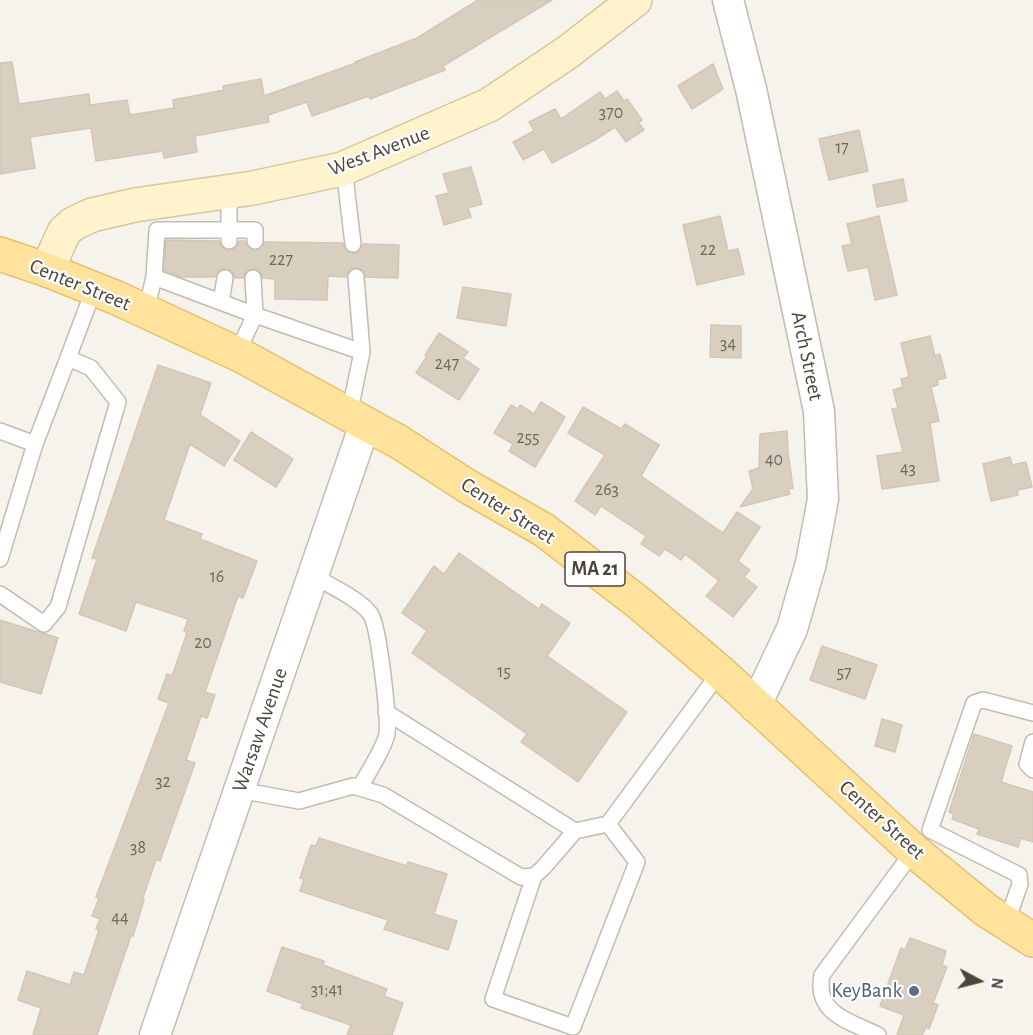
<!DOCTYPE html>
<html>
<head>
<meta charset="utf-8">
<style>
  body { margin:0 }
  #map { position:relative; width:1033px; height:1035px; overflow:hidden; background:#f6f3ec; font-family:"Alegreya Sans",sans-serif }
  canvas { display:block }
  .north { position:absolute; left:949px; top:951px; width:60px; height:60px; -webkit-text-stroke:4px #fff; paint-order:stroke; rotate:97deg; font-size:16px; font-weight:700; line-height:24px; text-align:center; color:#4b4439 }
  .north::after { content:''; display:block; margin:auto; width:21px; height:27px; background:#4b4439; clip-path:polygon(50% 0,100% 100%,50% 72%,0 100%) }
</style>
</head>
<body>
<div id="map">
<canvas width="1033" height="1035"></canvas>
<div class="north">N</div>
</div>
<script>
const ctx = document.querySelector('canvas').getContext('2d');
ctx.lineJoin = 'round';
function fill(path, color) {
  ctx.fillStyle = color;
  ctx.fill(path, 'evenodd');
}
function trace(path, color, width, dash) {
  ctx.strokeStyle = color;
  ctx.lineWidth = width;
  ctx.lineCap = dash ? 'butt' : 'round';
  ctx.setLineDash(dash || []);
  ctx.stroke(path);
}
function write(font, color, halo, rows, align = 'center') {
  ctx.font = font + ' "Alegreya Sans",sans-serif';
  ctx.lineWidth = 4.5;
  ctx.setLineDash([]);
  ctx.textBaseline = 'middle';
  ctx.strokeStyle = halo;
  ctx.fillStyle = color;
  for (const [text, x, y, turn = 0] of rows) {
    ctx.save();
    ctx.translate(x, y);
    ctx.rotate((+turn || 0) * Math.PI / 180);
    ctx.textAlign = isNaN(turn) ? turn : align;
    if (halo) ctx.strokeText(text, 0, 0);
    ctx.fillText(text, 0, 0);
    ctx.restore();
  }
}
const building = new Path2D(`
  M478,0h74l-109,66 2,4 -75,29 -1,-3 -57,20 -5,-14 -39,13 1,7 -74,14 2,16 -33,6 -1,-7 -67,10 -5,-33 -61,9 5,31 -35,6v-111l12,-1 7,42 70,-10 1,11 37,-5 3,15 44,-7 -1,-8 51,-10 -1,-4 38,-7 3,17 92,-33 -1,-1 62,-24z
  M713,64l10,25 -31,20 -14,-23z
  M617,91l7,10 3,-2 15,21 -4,2 6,8 -18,12 -11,-15 -20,13 -43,23 -8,-14 -21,11 -10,-18 21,-11 -5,-9 26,-13 6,10 39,-27 5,7z
  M859,130l9,41 -39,9 -10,-41z
  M471,167l11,37 -14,4 3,9 -27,8 -8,-29 13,-3 -6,-19z
  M903,179l4,22 -30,6 -4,-22z
  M720,216l8,35 10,-2 6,25 -47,11 -14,-60z
  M879,216l18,79 -22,5 -7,-33 -20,4 -6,-25 10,-2 -5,-20z
  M166,240l53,1 2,5 7,5 6,-2 5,-8h6l2,5 7,5 6,-2 5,-7 78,1 3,7 8,4 5,-3 4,-7 36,1 -1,33 -32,-1 -2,-6 -9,-4 -5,2 -4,8 -18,-1 -1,24 -52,-1v-20l-12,-1 -2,-5 -4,-4 -10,1 -4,8h-8l-3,-7 -6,-3 -8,3 -3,6h-34l-17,-7z
  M463,287l48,7 -5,32 -49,-8z
  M711,325l30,1v32l-31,-1z
  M439,333l29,19 -5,6 16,11 -20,31 -43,-27 11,-17 -2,-1z
  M930,336l5,20 5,-2 6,24 -9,2 1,5 -7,2 8,34 -9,2 9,58 -57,8 -5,-33 26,-4 -11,-43 6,-1 -5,-18 10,-3 -2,-8 8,-2 -8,-34z
  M158,365l53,18 -11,32 40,26 -16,25 -34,-22 -26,76 38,14 -2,5 57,22 -14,37 -5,-2 -33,96 10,3 -8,23 -6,-2 -15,44 9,3 -35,98 -4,-1 -14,40h2l-11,36h-2l-34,99h-64l8,-27 -23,-8 9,-29 43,14 4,-13 10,3 15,-45 -3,-1 4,-10 -8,-3 7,-18 -3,-1 73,-194 -11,-4 9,-25 5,2 15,-43 -3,-2 4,-12 -52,-17 -10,29 -47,-17 18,-55 -5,-1z
  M541,402l24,15 -30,50 -26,-16 4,-7 -19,-11 17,-28 7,4 2,-4 14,9z
  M583,407l38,22 4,-5 34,21 -18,31 82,57 14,-21 23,15 -22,34 12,9 -6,7 13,10 -24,30 -27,-21 13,-15 -34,-27 -4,6 -16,-11 -6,7 -18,-12 5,-8 -45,-30 -6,9 -20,-14 30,-46 -37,-22z
  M787,431l1,21 5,36 -5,1 2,5 -50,13 13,-18 -4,-18 10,-3 1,-34z
  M251,432l42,27 -17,28 -42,-27z
  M1010,457l2,8 14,-3 6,25 -15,3 1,5 -27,6 -8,-37z
  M459,553l80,56 3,-5 28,19 -23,33 80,56 -49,70 -57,-40 6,-8 -115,-81 15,-22 -25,-18 32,-47 10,8z
  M0,620l58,18 -17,56 -41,-12z
  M822,646l55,19 -12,34 -55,-19z
  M882,719l20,6 -7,27 -20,-6z
  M974,734l38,12 -11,36 32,10v50l-12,-4 -3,9 -41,-13 2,-5 -27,-10 2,-5 -5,-2z
  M319,838l88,28 1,-4 39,12 -13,40 23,7 -9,29 -64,-21 4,-9 -88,-29 4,-12 -4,-1 11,-33 5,1z
  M910,938l36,13 -4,14 5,2 -14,36 5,2 -9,24 -3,-2 -4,8h-25l7,-20 -24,-9 21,-58 4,2z
  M282,947l42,14 -1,4 64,24 -3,7 19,7 -11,32h-45l4,-10 -50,-17 2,-4 -36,-13z`);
const service = new Path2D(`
  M344,168l9,76
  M229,241v-50
  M356,277l6,75
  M253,278l2,37 -101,-38 3,-47h98v11
  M221,302l4,-24
  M146,312l8,-35
  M237,353l18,-38 107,37 -13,63
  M68,358l26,-69
  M0,431l35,13
  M0,559l35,-115 33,-86 23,10 27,34 -60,205 -14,17 -44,-30
  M314,576c16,10 48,24 57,39 8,13 18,103 16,119 -2,12 -20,41 -27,53
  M386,712l189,119
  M1033,742l-6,22 6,6
  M239,790l60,11 54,-15 30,9 138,82 13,-1 9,-8 32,-37 33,-7 112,-152
  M534,876l-41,123 80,28 64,-165 -29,-38
  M1006,924l14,-40 -1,-9 -89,-45 44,-127 9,-3 50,13
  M878,1035c-28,-14 -64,-21 -56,-60l93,-126`);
const minor = new Path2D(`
  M728,0l23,89 68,322 4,88 -12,64 -19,66 -37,78
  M155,1035l210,-611`);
const secondary = new Path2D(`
  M47,270l17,-38 9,-8 19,-9 43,-10 118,-17 89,-19 147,-64 79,-53 67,-52`);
const primary = new Path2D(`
  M0,254l47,16 70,28 125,58 157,86 68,44 77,44 95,73 81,69 194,179 72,59 47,30`);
const markers = [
  [914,991,6,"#5c6f8a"]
];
const numberNames = [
  ["370",611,113],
  ["17",842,148],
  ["22",708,250],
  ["227",281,260],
  ["34",728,344],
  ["247",447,364],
  ["255",528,438],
  ["40",774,460],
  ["43",908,469],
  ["263",607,490],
  ["16",217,577],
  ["20",203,643],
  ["15",504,672],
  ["57",844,673],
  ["32",163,782],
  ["38",138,848],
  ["44",120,918],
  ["31;41",327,990]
];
const shields = [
  [595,569,60]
];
const shieldNames = [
  ["MA 21",595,569]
];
const streetNames = [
  ["West Avenue",379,151,-21],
  ["Center Street",80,285,22],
  ["Arch Street",807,356,78],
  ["Center Street",508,511,32],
  ["Warsaw Avenue",260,730,-71],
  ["Center Street",882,820,42]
];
const serviceNames = [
  ["KeyBank",902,991]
];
fill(building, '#d8cfc1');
trace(building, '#d3c7b4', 1.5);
trace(service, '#c2bbae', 18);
trace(minor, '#c2bbae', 33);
trace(secondary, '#d6c79b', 36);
trace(primary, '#e6c16a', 36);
trace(service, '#fff', 15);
trace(minor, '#fff', 30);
trace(secondary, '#fff3cd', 33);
trace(primary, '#ffe39c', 33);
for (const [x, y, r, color] of markers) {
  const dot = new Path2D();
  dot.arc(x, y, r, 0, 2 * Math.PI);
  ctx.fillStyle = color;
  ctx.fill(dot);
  trace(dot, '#fff', 2);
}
write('18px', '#6e675b', null, numberNames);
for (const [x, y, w] of shields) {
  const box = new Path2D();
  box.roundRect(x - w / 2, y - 17, w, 34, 4.5);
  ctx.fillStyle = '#fff';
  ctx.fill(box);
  trace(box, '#4b4439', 1.5);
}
write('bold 20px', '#4b4439', null, shieldNames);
write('21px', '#4b4439', '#fff', streetNames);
write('21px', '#4e5e75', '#fff', serviceNames, 'right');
</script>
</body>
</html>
